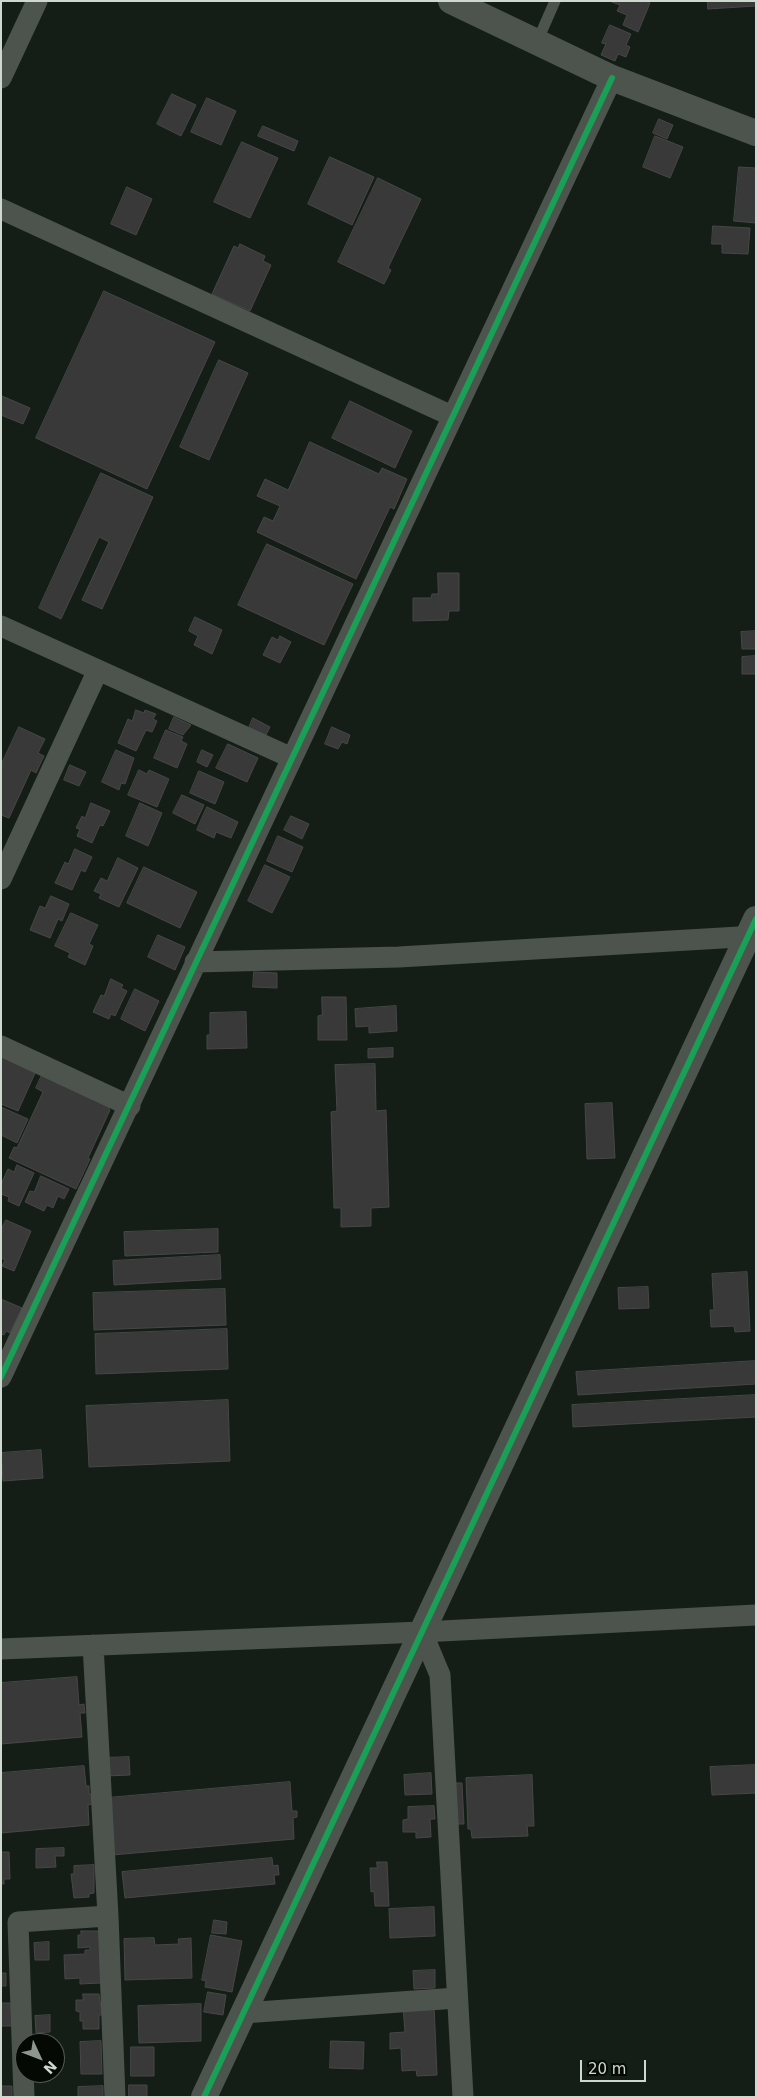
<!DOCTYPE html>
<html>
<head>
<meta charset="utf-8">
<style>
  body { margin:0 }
  #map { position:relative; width:757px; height:2098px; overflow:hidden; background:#141e16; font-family:"DejaVu Sans",sans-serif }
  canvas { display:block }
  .frame { position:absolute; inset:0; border:2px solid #ced8cf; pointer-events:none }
  .north { position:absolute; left:15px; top:2033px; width:50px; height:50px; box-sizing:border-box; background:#040904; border:1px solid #555c55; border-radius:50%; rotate:133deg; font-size:14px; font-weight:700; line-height:20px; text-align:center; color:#ced8cf }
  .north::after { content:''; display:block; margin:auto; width:18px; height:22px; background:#8d978e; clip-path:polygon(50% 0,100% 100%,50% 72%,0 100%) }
  .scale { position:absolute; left:580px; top:2060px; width:66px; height:22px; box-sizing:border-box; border:2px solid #ced8cf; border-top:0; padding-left:6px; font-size:15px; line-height:18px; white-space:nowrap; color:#ced8cf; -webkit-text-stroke:4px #040904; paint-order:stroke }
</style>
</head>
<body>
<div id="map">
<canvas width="757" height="2098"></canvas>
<div class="frame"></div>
<div class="north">N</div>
<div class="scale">20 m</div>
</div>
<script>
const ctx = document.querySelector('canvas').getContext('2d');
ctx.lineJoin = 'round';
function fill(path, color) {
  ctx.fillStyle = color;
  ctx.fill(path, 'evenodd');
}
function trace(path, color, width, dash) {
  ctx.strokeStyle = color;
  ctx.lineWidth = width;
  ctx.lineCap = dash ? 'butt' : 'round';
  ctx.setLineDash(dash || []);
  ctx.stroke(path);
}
const building = new Path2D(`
  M645,1l5,2 -12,29 -15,-7 4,-10 -10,-4 3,-6 -8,-3z
  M708,1h48v5l-48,3z
  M610,25l21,9 -5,11 4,2 -4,10 -8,-3 -3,7 -14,-6 5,-11 -4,-1z
  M172,94l24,11 -15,31 -24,-12z
  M207,98l29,13 -15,34 -30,-13z
  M659,119l14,6 -6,14 -14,-6z
  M263,126l35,15 -4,10 -36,-15z
  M655,136l28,11 -13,31 -27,-11z
  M242,142l36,16 -28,60 -36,-16z
  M330,157l44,20 -22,48 -44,-21z
  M739,167l17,1v55l-22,-2z
  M378,178l43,21 -33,69 3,2 -7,14 -46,-22z
  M127,187l25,12 -16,36 -25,-11z
  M713,226l37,2 -2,26 -26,-1v-9h-10z
  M240,244l25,12 -2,5 8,4 -21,46 -38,-17 22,-48 4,2z
  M104,291l111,51 -68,147 -111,-51z
  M219,360l29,13 -39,87 -29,-13z
  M2,396l28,12 -7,16 -22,-9z
  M350,401l62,30 -17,37 -63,-30z
  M310,442l69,32 3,-6 25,11 -13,30 -4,-2 -34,72 -99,-47 7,-15 9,4 7,-15 -23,-10 8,-17 23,11z
  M101,473l52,24 -51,112 -20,-9 27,-58 -10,-5 -38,82 -22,-11z
  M267,544l86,40 -29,61 -86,-40z
  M438,573h21v38h-10l-1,9 -35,1v-23h18l1,-4h6z
  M195,617l27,13 -10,24 -18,-9 4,-9 -9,-5z
  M756,631v18h-14l-1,-17z
  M280,636l11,6 -11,21 -17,-8 9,-18 6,3z
  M756,656v18h-14v-17z
  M136,710l8,3 1,-3 11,4 -3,5 4,2 -5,11 -6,-2 -10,21 -18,-8 10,-24 4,2z
  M174,717l17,8 -8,10 -14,-6z
  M253,718l17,9 -4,8 -17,-7z
  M19,727l26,12 -7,14 6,3 -8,17 -5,-3 -22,48 -8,-3v-50z
  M332,727l18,8 -3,9 -5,-2 -4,7 -13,-5z
  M166,730l17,7 -2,4 6,3 -10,24 -23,-10z
  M228,744l30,14 -11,24 -31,-14z
  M116,750l18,8 -9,26 -4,-1 -2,7 -17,-8z
  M202,750l11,5 -6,12 -10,-5z
  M70,765l16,7 -7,14 -15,-6z
  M139,770l8,4 2,-4 20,9 -12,28 -29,-12z
  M199,771l25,11 -9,22 -25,-11z
  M182,795l22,10 -9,19 -22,-11z
  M91,803l19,8 -7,15 -3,-1 -8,18 -15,-7 3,-7 -4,-1 6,-12 3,2z
  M140,803l22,10 -14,33 -22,-10z
  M207,807l31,15 -7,16 -15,-6 -2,6 -17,-8z
  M291,816l18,8 -7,15 -18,-9z
  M278,836l25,11 -11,25 -25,-11z
  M75,849l17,8 -7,15 -4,-2 -9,20 -17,-7 10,-21 3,2z
  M118,858l20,10 -19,39 -20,-9 2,-4 -7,-3 7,-13 6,3z
  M265,865l25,12 -18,36 -24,-12z
  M144,867l53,25 -17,36 -53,-25z
  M51,896l18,8 -7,17 -4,-2 -8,19 -20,-8 10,-24 5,2z
  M71,913l27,12 -9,19 4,2 -8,19 -17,-8 2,-4 -15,-7z
  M158,935l27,12 -10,23 -27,-13z
  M254,972l23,1v15l-24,-1z
  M111,979l12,6 -2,3 6,3 -12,25 -4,-2 -2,5 -16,-7 8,-17 3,1z
  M135,989l24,12 -14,30 -24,-12z
  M322,997h24l1,43h-29v-24l4,-1z
  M396,1006l1,25 -28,2v-7l-13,1 -1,-18z
  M246,1012l1,36 -40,1v-14h3v-22z
  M393,1048v9l-25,1v-9z
  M3,1056l33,15 -18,40 -17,-7v-44z
  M375,1064l1,47 10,-1 3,97 -18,1v18l-30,1v-19h-7l-3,-96 6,-1 -2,-46z
  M43,1073l63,30 4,7 -22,48 2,1 -14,30 -67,-31 5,-11 3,1 26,-56 -7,-4z
  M612,1103l3,55 -28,1 -2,-55z
  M1,1107l27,12 -11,24 -16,-8z
  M17,1165l17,8 -15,33 -11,-5 1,-4 -8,-3v-10l7,-15 6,3z
  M41,1176l28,13 -5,10 -6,-3 -5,12 -6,-3 -3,6 -19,-9 5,-11 4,1z
  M6,1220l25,11 -17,40 -12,-5 3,-6 -4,-2v-28z
  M218,1229v23l-93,4 -1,-24z
  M220,1255l1,24 -107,6 -1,-24z
  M747,1272l3,59 -15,1 -1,-6 -23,1 -1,-17h4l-2,-36z
  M648,1287l1,21 -30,1 -1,-21z
  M225,1289l1,36 -132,5 -1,-37z
  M1,1299l21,9 -12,25 -4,-2 -2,4 -3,-1z
  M227,1329l1,40 -132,5 -1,-40z
  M756,1361v23l-178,11 -2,-23z
  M756,1395v22l-183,10 -1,-22z
  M228,1400l2,61 -141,6 -3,-61z
  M41,1450l2,28 -40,3 -2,-28z
  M77,1677l2,28 5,-1 1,9h-5l2,24 -81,7v-61z
  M129,1757l1,18 -25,1 -1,-18z
  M756,1765v28l-44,2 -2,-28z
  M84,1766l2,20h3v8h3l1,10 -5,1 1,20 -88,8v-60z
  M431,1773l1,21 -27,1 -1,-20z
  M532,1775l2,51h-7l1,10 -56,2 -1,-9h-3l-2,-51z
  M290,1782l2,29h5v6l-4,1 1,21 -182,16 -5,-57z
  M453,1783h9l2,41h-9z
  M434,1806l1,13h-5l1,18 -15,1v-6h-13v-12l5,-1v-12z
  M64,1848v8h-9l1,11 -20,1v-19z
  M1,1852h8l1,27h-6v5h-3z
  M272,1858l1,8 5,-1 1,10h-5l1,9 -150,14 -3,-26z
  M377,1862h10l2,44h-14l-1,-15 -3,1 -1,-24h7z
  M94,1865v28l-5,1v3l-15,1 -3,-24h3v-8z
  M434,1907l1,29 -45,2 -1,-29z
  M214,1920l13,2 -1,12 -14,-1z
  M81,1931h18l2,52 -21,1v-6l-15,1 -1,-24 21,-1v-4h5v-3l-12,1v-13h3z
  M211,1935l31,6 -10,51 -27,-5 1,-6 -4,-1z
  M154,1938l1,7 24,-1 -1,-5 13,-1 1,40 -67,2 -1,-41z
  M49,1942v18h-14l-1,-17z
  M435,1970v18l-21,1 -1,-18z
  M1,1973h5v13h-5z
  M208,1992l18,3 -3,20 -19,-3z
  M83,1994h16l3,21h-3v14h-16v-8h-3v-9l-4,-1v-11h7z
  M1,2003h10l1,23h-11z
  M201,2004v37l-62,2 -1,-37z
  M434,2005l3,70 -20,1 -1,-6 -14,1 -1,-23 -11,1v-16l15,-1 -2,-25z
  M50,2015v17l-14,1 -1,-17z
  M34,2037h18v6h-18z
  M101,2041l1,33h-21l-1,-32z
  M331,2041l33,1 -1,27 -33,-1z
  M131,2047h23v29h-23z
  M129,2085h18v12h-18z
  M1,2086h11v11h-11z
  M103,2086v11h-25v-10z`);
const service = new Path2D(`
  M537,42l18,-41`);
const minor = new Path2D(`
  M1,78l36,-77
  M1,209l451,207
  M1,626l291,132
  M1,879l97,-209
  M195,962l204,-5 357,-21
  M1,1046l129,60
  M1,1377l611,-1299
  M422,1632l18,43 23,422
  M93,1645l15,271 7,181
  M1,1649l421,-17 334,-17
  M243,2013l214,-15
  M24,2097l-6,-175 90,-6`);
const tertiary = new Path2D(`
  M451,1l161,77 144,55
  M204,2097l552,-1178`);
const cycleway = new Path2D(`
  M1,1377l611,-1299
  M204,2097l552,-1178`);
fill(building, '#383938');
trace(building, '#464746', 1);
trace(service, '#4c544d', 11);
trace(minor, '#4c544d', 21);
trace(tertiary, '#4c544d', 26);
trace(cycleway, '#1a9f57', 6);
</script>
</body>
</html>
